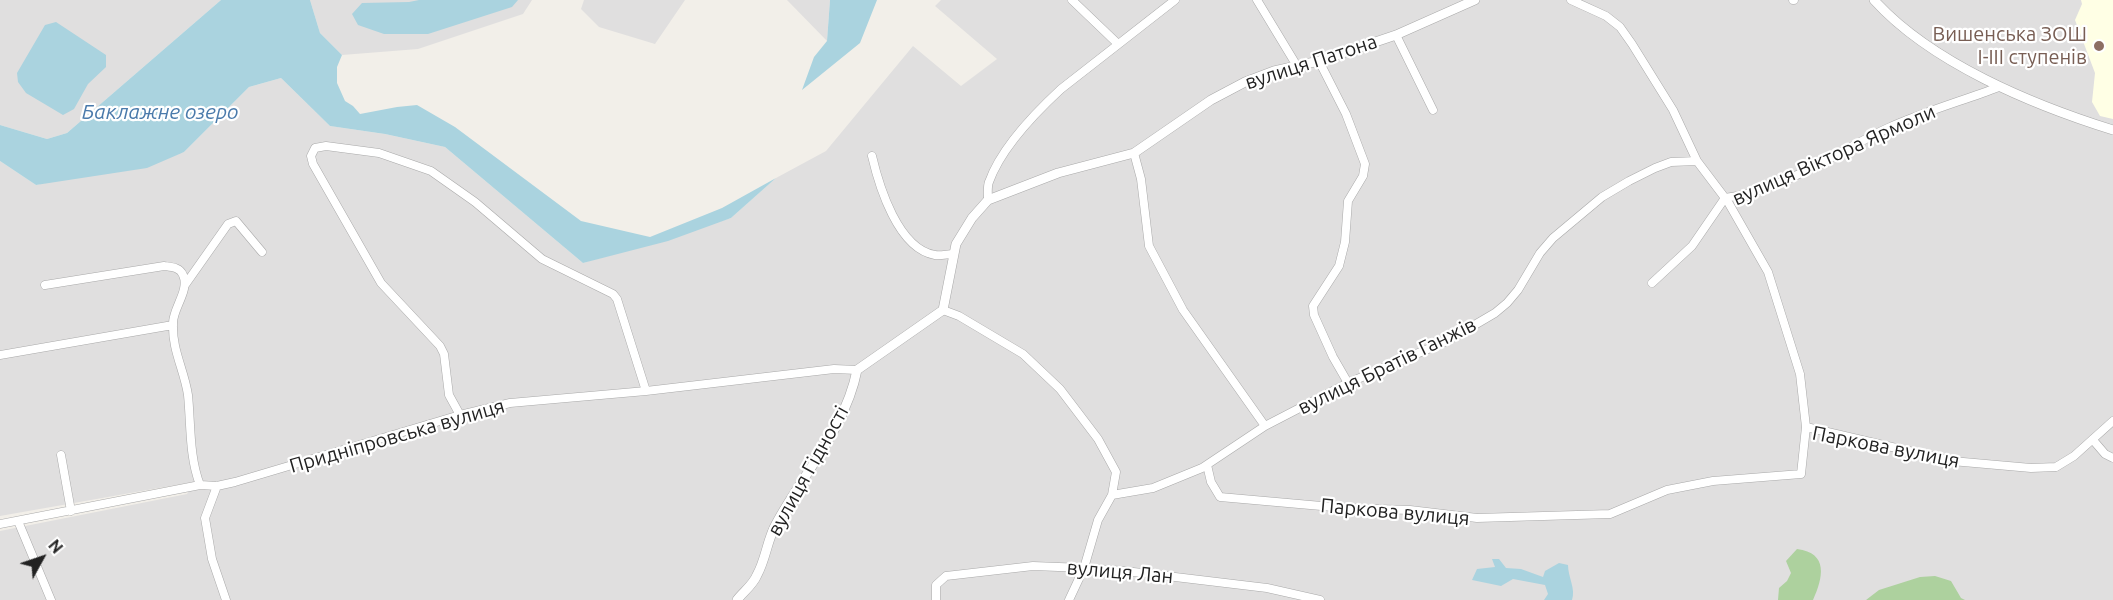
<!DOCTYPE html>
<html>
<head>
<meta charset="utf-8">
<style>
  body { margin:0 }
  #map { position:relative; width:2113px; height:600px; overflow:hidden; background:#f2efe9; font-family:Ubuntu,sans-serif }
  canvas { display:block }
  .north { position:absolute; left:12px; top:528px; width:60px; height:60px; -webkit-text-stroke:4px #fff; paint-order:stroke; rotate:50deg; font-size:16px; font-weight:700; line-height:24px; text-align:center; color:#222 }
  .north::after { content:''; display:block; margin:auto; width:21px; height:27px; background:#222; clip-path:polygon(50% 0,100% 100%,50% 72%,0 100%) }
</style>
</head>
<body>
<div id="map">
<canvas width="2113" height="600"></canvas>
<div class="north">N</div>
</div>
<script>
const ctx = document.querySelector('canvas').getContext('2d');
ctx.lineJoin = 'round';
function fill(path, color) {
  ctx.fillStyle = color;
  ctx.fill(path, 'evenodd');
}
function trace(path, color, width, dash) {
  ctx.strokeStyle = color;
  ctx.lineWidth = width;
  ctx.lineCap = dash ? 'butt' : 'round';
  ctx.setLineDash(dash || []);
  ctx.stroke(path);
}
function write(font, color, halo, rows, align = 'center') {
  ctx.font = font + ' Ubuntu,sans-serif';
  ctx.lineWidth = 4.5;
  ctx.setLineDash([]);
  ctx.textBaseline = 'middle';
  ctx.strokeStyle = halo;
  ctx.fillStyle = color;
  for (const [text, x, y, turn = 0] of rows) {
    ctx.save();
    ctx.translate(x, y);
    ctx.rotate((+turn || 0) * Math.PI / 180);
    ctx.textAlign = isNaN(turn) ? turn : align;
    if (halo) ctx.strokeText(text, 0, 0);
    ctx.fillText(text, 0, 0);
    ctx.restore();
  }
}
const residential = new Path2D(`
  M0,0h221l-154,133 -20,6 -47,-14z
  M310,0h222l-9,14 -105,35 -76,6 -22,-22z
  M584,0h101l-30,44 -56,-17 -18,-18z
  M787,0h43l-3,41z
  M941,0h1172v600h-2113v-69l187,-37 6,-12 -193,34v-355l36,24 148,-33 65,-65 32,-9 49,48 55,8 60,13 138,116 148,-45 45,-40 50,-27 87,-105 48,40 36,-27 -62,-53z`);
const education = new Path2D(`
  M2081,0h32v119l-13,-3 -8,-14 3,-29 -20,-53 7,-16z`);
const forest = new Path2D(`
  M1797,549c32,4 26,29 16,51h-35l1,-12 8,-7 4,-8 -5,-12z
  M1935,576l16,5 10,17 4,2h-99l13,-10 41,-13z`);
const water = new Path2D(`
  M221,0h89l10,33 22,22 -5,12v16l8,18 8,5 7,8 37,-7 20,-2 38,22 126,94 69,16 72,-29 54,-30 -45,40 -63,23 -85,22 -138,-116 -60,-13 -55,-8 -49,-48 -32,9 -65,65 -37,16 -111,17 -36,-24v-36l47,14 20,-6z
  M419,0h99l-6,7 -84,27h-44l-26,-9 -6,-11 10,-11 47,-1z
  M830,0h47l-17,43 -58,47 12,-33 13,-16z
  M56,22l50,33v12l-18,17 -14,25 -11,6 -37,-22 -8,-11 -1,-9 28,-48z
  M1492,559h7l7,9 15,1 22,8 2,-6 14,-8 9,2c0,12 8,24 4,35h-28l4,-6 -3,-9 -32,-6 -12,7 -29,-6 5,-11 18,-2z`);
const minor = new Path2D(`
  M1072,0l46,44
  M1257,0l40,66
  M1571,0l35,16 14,11 12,17 41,66 24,51 31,41 40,70 32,102 6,53
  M1793,0h1
  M1396,35l37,75
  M1319,61l27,53 19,50 -2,12 -15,25 -3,41 -6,24 -26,40 1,9 19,42 15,26
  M1134,153l7,26 8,67 34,64 82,116
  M872,156c7,30 26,93 63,99 5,1 13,-1 18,-1
  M1725,198c60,-8 109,-45 163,-70 35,-16 74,-27 111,-41
  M988,200c0,-6 -1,-13 1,-18 12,-34 46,-69 72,-93l114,-89
  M1652,283l40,-37 33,-48
  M45,285l119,-19c7,1 16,1 19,9 7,15 -10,33 -10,48 -1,28 11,46 15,72 3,30 1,61 12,90
  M185,285l43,-61 8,-3 26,31
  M943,310l16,6 64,38 37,35 38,50 18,33 -4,23 -14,25 -14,48 -15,32
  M0,355l173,-30
  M460,415l-11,-20 -5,-41 -4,-8 -59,-63 -68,-119 -2,-8 4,-8 11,-2 53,7 52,18 44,31 67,57 71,35 4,5 29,92
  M2093,440l12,14 8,4
  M61,455l10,56
  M1207,465l4,17 9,15 124,11 66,2 67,8 133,-4 57,-24 46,-9 88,-7 5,-47 146,34 79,7 25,-1 18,-11 39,-35
  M217,486l-12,32 7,41 14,41
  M1112,495l41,-7 49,-20 63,-42 83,-43 101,-43 46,-27 12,-10 11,-13 22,-37 13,-15 49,-41 27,-16 26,-13 16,-6 26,-1
  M18,521l33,79
  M0,524l200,-39 17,1 18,-4 225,-67 50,-12 136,-12 188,-22 23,1
  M936,600v-15l10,-9 87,-10 51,2 41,3 142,17 53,12`);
const tertiary = new Path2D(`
  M1874,0c57,63 159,105 239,130
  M737,600c6,-8 16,-15 20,-25 9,-16 10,-35 19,-51 27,-50 70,-97 81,-154l86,-60 13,-66 16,-26 16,-18 70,-27 76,-20 77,-53 34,-18 29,-11 45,-10 77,-26 79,-35`);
const markers = [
  [2099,46,6,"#8d6e63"]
];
const educationNames = [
  ["Вишенська ЗОШ",2087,34],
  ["І-ІІІ ступенів",2087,57]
];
const streetNames = [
  ["вулиця Патона",1311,62,-18],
  ["вулиця Віктора Ярмоли",1834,155,-24],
  ["вулиця Братів Ганжів",1387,366,-26],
  ["Придніпровська вулиця",397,436,-16],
  ["Паркова вулиця",1886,447,11],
  ["вулиця Гідності",808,471,-61],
  ["Паркова вулиця",1395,512,5],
  ["вулиця Лан",1120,572,5]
];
const waterNames = [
  ["Баклажне озеро",160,112]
];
fill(residential, '#e0dfdf');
fill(education, '#ffffe5');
fill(forest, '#add19e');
fill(water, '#aad3df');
trace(minor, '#a9a9a9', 9);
trace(tertiary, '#a9a9a9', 10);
trace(minor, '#fff', 8);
trace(tertiary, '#fff', 9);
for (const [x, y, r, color] of markers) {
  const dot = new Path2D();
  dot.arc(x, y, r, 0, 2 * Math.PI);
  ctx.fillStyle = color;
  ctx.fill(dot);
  trace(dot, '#fff', 2);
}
write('20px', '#785e54', '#fff', educationNames, 'right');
write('20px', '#222', '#fff', streetNames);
write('italic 21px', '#4a7aab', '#fff', waterNames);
</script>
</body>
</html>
